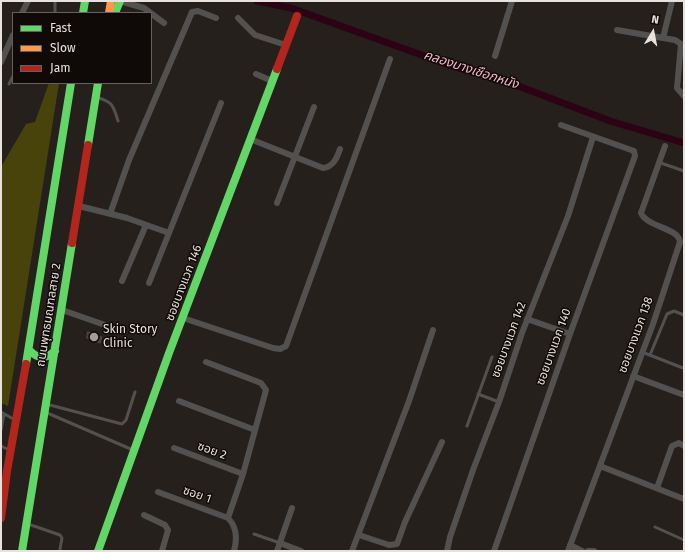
<!DOCTYPE html>
<html>
<head>
<meta charset="utf-8">
<style>
  body { margin:0 }
  #map { position:relative; width:685px; height:552px; overflow:hidden; background:#26201c; font-family:"Fira Sans",sans-serif }
  canvas { display:block }
  .frame { position:absolute; inset:0; border:2px solid #e9e1dc; pointer-events:none }
  .legend { position:absolute; left:12px; top:12px; width:140px; height:72px; box-sizing:border-box; background:#0f0a07; border:1px solid #66605c; margin:0; padding:5px 7px; list-style:none; font-size:12px; color:#e9e1dc }
  .legend li { display:flex; align-items:center; gap:8px; height:20px }
  .legend b { width:20px; border:1px solid #66605c }
  .north { position:absolute; left:633px; top:12px; width:40px; height:40px; -webkit-text-stroke:3px #0f0a07; paint-order:stroke; rotate:10deg; font-size:11px; font-weight:700; line-height:16px; text-align:center; color:#e9e1dc }
  .north::after { content:''; display:block; margin:auto; width:14px; height:18px; background:#e9e1dc; clip-path:polygon(50% 0,100% 100%,50% 72%,0 100%) }
</style>
</head>
<body>
<div id="map">
<canvas width="685" height="552"></canvas>
<div class="frame"></div>
<ul class="legend">
<li><b style="height:5px;background:#63d668"></b>Fast</li>
<li><b style="height:5px;background:#ff974d"></b>Slow</li>
<li><b style="height:5px;background:#b3261e"></b>Jam</li>
</ul>
<div class="north">N</div>
</div>
<script>
const ctx = document.querySelector('canvas').getContext('2d');
ctx.lineJoin = 'round';
function fill(path, color) {
  ctx.fillStyle = color;
  ctx.fill(path, 'evenodd');
}
function trace(path, color, width, dash) {
  ctx.strokeStyle = color;
  ctx.lineWidth = width;
  ctx.lineCap = dash ? 'butt' : 'round';
  ctx.setLineDash(dash || []);
  ctx.stroke(path);
}
function write(font, color, halo, rows, align = 'center') {
  ctx.font = font + ' "Fira Sans","Noto Sans Thai",sans-serif';
  ctx.lineWidth = 3;
  ctx.setLineDash([]);
  ctx.textBaseline = 'middle';
  ctx.strokeStyle = halo;
  ctx.fillStyle = color;
  for (const [text, x, y, turn = 0] of rows) {
    ctx.save();
    ctx.translate(x, y);
    ctx.rotate((+turn || 0) * Math.PI / 180);
    ctx.textAlign = isNaN(turn) ? turn : align;
    if (halo) ctx.strokeText(text, 0, 0);
    ctx.fillText(text, 0, 0);
    ctx.restore();
  }
}
const green = new Path2D(`
  M49,83h10l-51,323 -7,-3v-236l25,-43 9,-2z`);
const canal = new Path2D(`
  M257,1l34,7 161,58 69,21 89,34 74,22`);
const building = new Path2D(`
  M88,332l14,5 -2,6 -13,-5z`);
const lane = new Path2D(`
  M55,1v12
  M9,84l4,-8
  M96,97c17,5 17,8 22,24
  M658,162l26,9
  M642,352l41,16
  M650,355l17,-41 7,-3 10,4
  M478,394l21,8
  M46,404l76,20 4,-4 9,-28
  M1,412l14,8
  M45,412l88,38
  M467,426l25,-69
  M1,430l3,-16
  M1,446l8,4
  M28,524l32,11 2,3 -2,11
  M655,527l29,13
  M254,534l26,9`);
const street = new Path2D(`
  M120,1l24,7 20,15
  M672,1l-9,37 12,2 6,4 -4,44 7,8
  M22,13l6,-12
  M238,18l17,17 31,10
  M617,30l46,8
  M495,56l17,-55
  M1,62l12,-27
  M256,74l16,7
  M250,139l73,29c10,-1 14,-10 17,-19
  M277,203l37,-96
  M79,206l48,12 42,15
  M110,214l19,-54 63,-148 6,-1 18,7
  M122,281l24,-56
  M149,283l72,-180
  M62,310l43,15
  M183,318l90,30 7,1 6,-3 104,-287
  M527,319l43,15
  M206,362l55,21 5,7 -23,84 -15,44
  M633,376l51,19
  M179,401l76,29
  M174,448l69,26
  M600,466l84,33
  M657,488l15,-42 7,-3 5,3
  M158,492l70,26c9,9 9,22 6,33
  M144,515l21,10 3,5 -6,21
  M359,535l30,10 8,-1 8,-22 37,-80
  M280,543l21,8
  M570,545l12,6
  M277,551l15,-43
  M352,551l57,-150 24,-71
  M447,551l3,-14 23,-67 26,-68 23,-69 46,-117 25,-79
  M494,551l76,-217 65,-178 -1,-5 -73,-26
  M568,551l85,-227 27,-82c-2,-15 -32,-14 -39,-29l24,-67
  M588,551h6`);
const fast = new Path2D(`
  M83,13l2,-12
  M115,13l5,-12
  M88,145l10,-62
  M29,350c9,9 16,10 26,1
  M26,364l45,-281
  M22,551l50,-308
  M98,551l71,-198 108,-284`);
const slow = new Path2D(`
  M109,13l2,-12`);
const jam = new Path2D(`
  M277,69l20,-53
  M72,243l16,-98
  M1,518l6,-47 19,-107`);
const markers = [
  [94,337,5,"#a59d99"]
];
const streetNames = [
  ["ซอยบางแวก 146",184,283,-69],
  ["ถนนพุทธมณฑลสาย 2",49,315,-81],
  ["ซอยบางแวก 138",636,335,-70],
  ["ซอยบางแวก 142",509,340,-70],
  ["ซอยบางแวก 140",554,347,-70],
  ["ซอย 2",212,451,20],
  ["ซอย 1",197,495,20]
];
const poiNames = [
  ["Skin Story",103,330],
  ["Clinic",103,344]
];
const waterNames = [
  ["คลองบางเชือกหนัง",471,70,18]
];
fill(green, '#48430b');
trace(canal, '#2c0314', 7);
fill(building, '#4c3b39');
trace(building, '#4e4946', 1);
trace(lane, '#53514f', 3);
trace(street, '#53514f', 6);
trace(fast, '#63d668', 8);
trace(slow, '#ff974d', 8);
trace(jam, '#b3261e', 8);
for (const [x, y, r, color] of markers) {
  const dot = new Path2D();
  dot.arc(x, y, r, 0, 2 * Math.PI);
  ctx.fillStyle = color;
  ctx.fill(dot);
  trace(dot, '#0f0a07', 1.5);
}
write('12px', '#e9e1dc', '#0f0a07', streetNames);
write('12px', '#e9e1dc', '#0f0a07', poiNames, 'left');
write('italic 13px', '#f9b7cd', '#0f0a07', waterNames);
</script>
</body>
</html>
